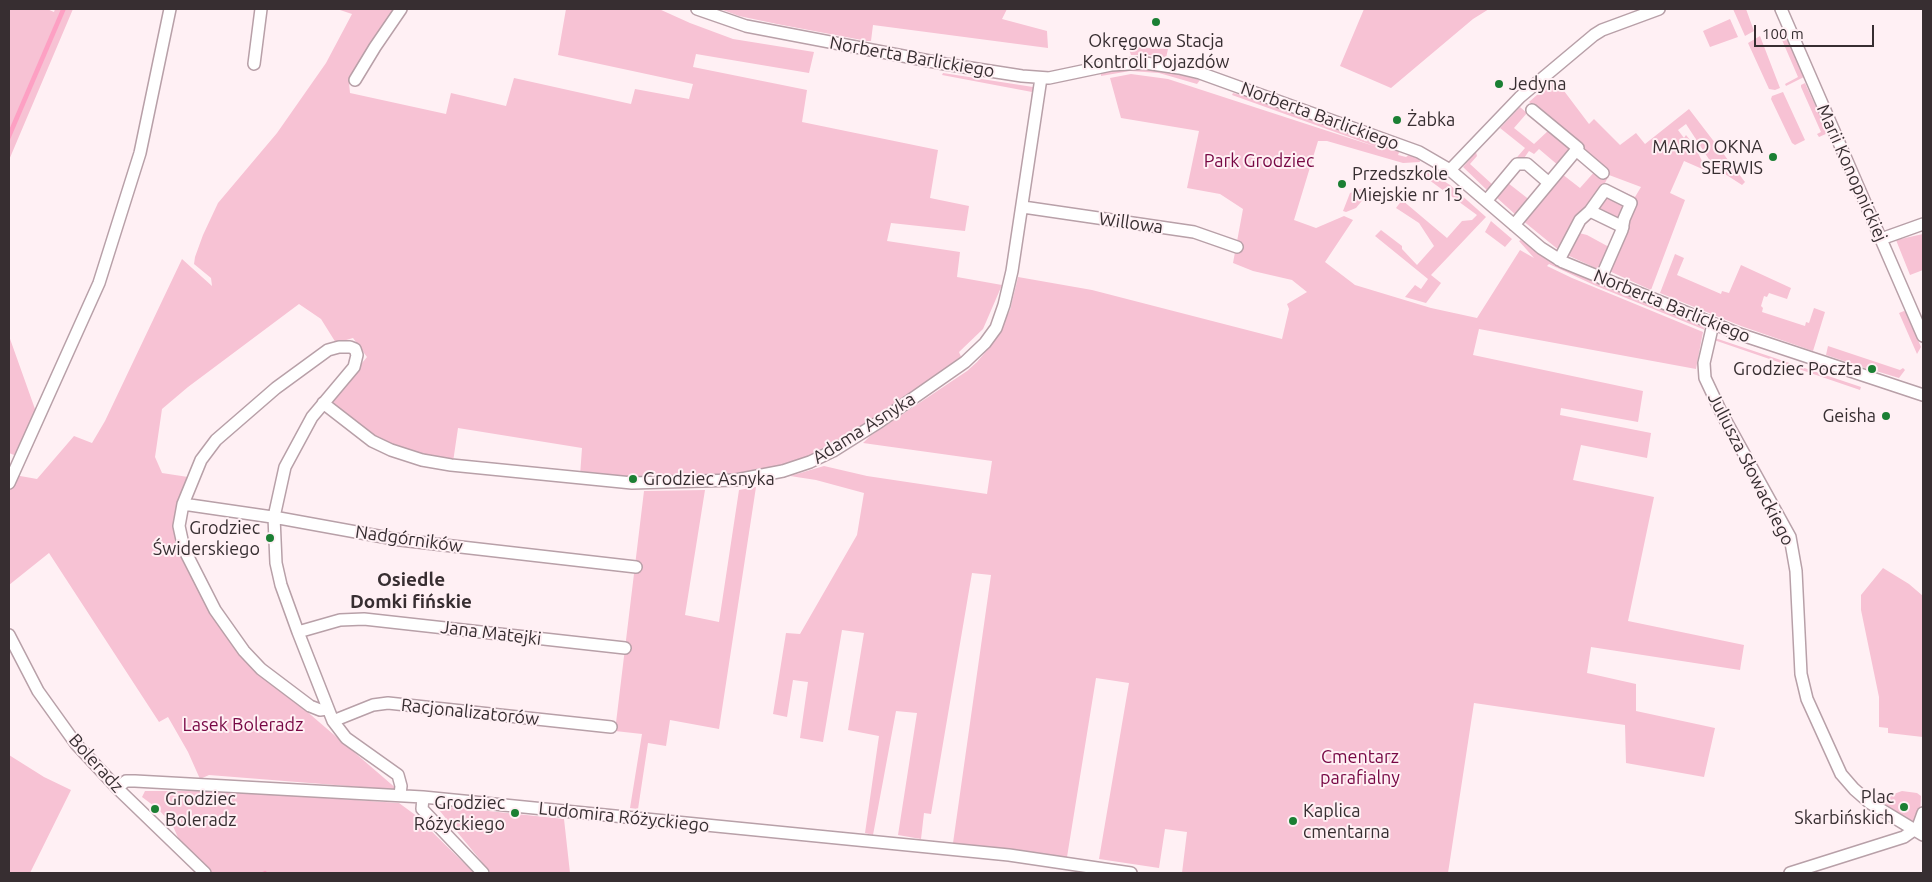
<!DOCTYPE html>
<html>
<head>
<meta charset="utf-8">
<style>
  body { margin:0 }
  #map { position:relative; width:1932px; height:882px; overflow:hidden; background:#fff0f4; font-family:Ubuntu,sans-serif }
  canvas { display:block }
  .frame { position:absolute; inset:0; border:10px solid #372e31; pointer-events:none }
  .scale { position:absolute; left:1754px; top:25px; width:120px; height:22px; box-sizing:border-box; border:2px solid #372e31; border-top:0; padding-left:6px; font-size:15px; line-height:18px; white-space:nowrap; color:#372e31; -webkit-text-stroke:4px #fff0f4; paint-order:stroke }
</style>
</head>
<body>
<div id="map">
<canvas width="1932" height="882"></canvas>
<div class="frame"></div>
<div class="scale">100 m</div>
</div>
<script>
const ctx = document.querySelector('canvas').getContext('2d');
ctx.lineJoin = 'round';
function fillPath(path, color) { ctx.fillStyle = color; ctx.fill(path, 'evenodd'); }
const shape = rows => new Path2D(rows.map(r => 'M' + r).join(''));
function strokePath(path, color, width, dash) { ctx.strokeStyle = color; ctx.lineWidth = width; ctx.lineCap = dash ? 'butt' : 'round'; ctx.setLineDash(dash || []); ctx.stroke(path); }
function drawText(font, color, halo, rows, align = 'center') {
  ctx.font = font + ' Ubuntu,sans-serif'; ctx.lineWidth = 4; ctx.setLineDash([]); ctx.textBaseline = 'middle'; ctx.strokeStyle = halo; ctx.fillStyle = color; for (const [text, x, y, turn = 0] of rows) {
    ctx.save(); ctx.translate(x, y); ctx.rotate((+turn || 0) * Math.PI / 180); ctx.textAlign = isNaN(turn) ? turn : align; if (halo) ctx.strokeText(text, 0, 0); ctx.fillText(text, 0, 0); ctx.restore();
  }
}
fillPath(shape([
  [9,9,47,9,54,12,55,9,73,9,9,160],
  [337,9,397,9,349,83,350,93,446,114,451,93,506,106,514,78,631,104,635,89,689,99,693,84,558,55,566,9,659,9,690,23,733,39,814,52,809,73,696,54,693,67,807,90,802,122,938,150,930,198,969,206,965,231,891,223,887,241,960,252,957,277,1002,285,983,329,959,352,962,359,832,447,810,458,780,468,735,476,659,479,580,476,582,448,458,428,453,462,418,456,387,445,358,427,332,405,332,399,367,357,353,338,336,343,321,319,299,304,188,387,162,409,155,457,162,473,188,477,179,549,223,631,239,653,398,790,209,775,200,779,188,752,168,717,159,722,49,553,9,585,9,474,37,479,74,436,92,443,105,421,182,259,212,286,211,278,194,264,195,257,203,235,218,203,277,133,326,63,352,14],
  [720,9,1007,9,1002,19,1047,31,1048,48,873,25,871,41,867,41,777,24,739,16],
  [1364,9,1489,9,1473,19,1391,88,1340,66],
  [1733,9,1746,9,1754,31,1745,36],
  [1730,19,1738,37,1710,47,1703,31],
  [1780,29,1783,30,1804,77,1786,86,1785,84,1798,77,1779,33,1766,38,1764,35],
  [1760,36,1780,88,1775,90,1769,89,1748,43],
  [1128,46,1146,48,1168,49,1166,58,1150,55,1131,55],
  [1136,67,1162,70,1200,80,1197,84,1159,73,1130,71,1101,76,1101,72],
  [943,73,1033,87,1035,88,1034,98,1031,98,1032,92,942,75],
  [1131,74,1168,79,1377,147,1232,95,1233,93,1249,97,1400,150,1398,155,1406,157,1410,154,1419,158,1420,162,1403,163,1327,141,1318,141,1294,220,1316,228,1344,216,1353,220,1325,262,1355,285,1431,308,1477,318,1520,250,1534,258,1519,241,1521,240,1553,263,1568,271,1703,326,1705,330,1594,285,1549,264,1547,266,1572,278,1703,332,1696,369,1479,329,1473,355,1643,391,1638,422,1561,408,1560,415,1651,433,1647,458,1581,445,1573,480,1654,497,1628,621,1744,645,1740,670,1591,647,1587,673,1636,684,1636,711,1715,728,1704,777,1626,763,1625,725,1474,703,1448,873,1182,873,1187,832,1165,829,1159,868,1099,859,1129,683,1096,678,1067,857,953,843,991,575,972,573,931,814,924,813,921,839,898,835,917,713,896,711,873,835,865,833,879,736,848,730,864,633,842,630,823,742,800,738,808,682,793,680,787,717,773,714,786,633,800,634,857,535,864,493,816,480,790,476,824,466,867,476,987,494,992,461,863,443,870,436,967,371,977,362,993,343,1010,310,1018,277,1092,290,1282,339,1289,309,1287,304,1307,292,1292,280,1253,271,1233,263,1243,209,1220,194,1187,188,1199,131,1121,118,1110,78],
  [1555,79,1589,124,1594,119,1620,145,1636,133,1645,144,1689,109,1745,182,1742,185,1714,167,1686,124,1678,130,1684,138,1686,135,1694,145,1707,171,1684,161,1670,193,1685,200,1651,290,1607,270,1634,202,1606,186,1615,188,1635,197,1641,187,1609,175,1603,187,1560,251,1522,220,1562,174,1580,188,1596,170,1592,158,1529,102],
  [1805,83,1828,133,1819,137,1817,134,1821,132,1801,87,1801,85],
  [1783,92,1805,140,1795,145,1792,143,1771,99,1772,96],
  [1520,107,1527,113,1514,128,1534,144,1549,130,1570,149,1559,166,1539,149,1534,154,1529,151,1522,161,1490,193,1463,167,1476,152,1477,156,1470,164,1493,185,1525,148,1500,128],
  [1425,169,1450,185,1486,217,1431,275,1441,283,1426,303,1405,297,1415,285,1421,289,1428,279,1375,236,1381,230,1402,246,1402,249,1417,265,1434,246,1419,223,1396,208,1402,200,1447,238,1462,221,1472,220,1477,215,1425,177,1422,178,1421,173],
  [1508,183,1531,201,1517,216,1496,197],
  [1366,187,1370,189,1370,191,1356,208,1346,212,1343,211,1350,193],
  [1605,192,1629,203,1622,223,1595,208],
  [1491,221,1512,239,1505,247,1485,232],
  [1579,233,1587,235,1609,247,1598,269,1567,255],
  [1923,234,1923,270,1910,275,1896,240],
  [1675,254,1684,258,1677,275,1721,294,1722,291,1729,293,1741,265,1791,288,1787,299,1769,293,1767,297,1764,296,1761,306,1763,308,1762,312,1805,326,1806,322,1809,323,1814,308,1825,312,1813,351,1741,326,1660,293],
  [1904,311,1906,312,1921,347,1917,354,1899,313],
  [9,336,35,409,35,417,14,455,9,453],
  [1715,338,1861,387,1860,390,1714,340],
  [1828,346,1900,370,1903,368,1905,370,1899,378,1876,371,1876,369,1869,367,1868,369,1826,355],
  [756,487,719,729,670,720,666,746,648,743,638,809,630,808,642,734,615,731,644,491,705,490,685,615,719,622,739,490],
  [1883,568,1909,584,1923,596,1923,737,1888,733,1888,728,1879,727,1879,697,1861,610,1861,595],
  [9,755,44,777,71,790,30,873,9,873],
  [145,791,224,791,399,803,414,814,474,873,212,873,180,842,172,824,158,809,142,797],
  [1902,791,1917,793,1921,796,1920,814,1914,823,1888,808,1886,804,1891,795],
  [441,806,564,819,570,873,491,873,439,810]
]), '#f7c2d4');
fillPath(shape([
  [61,9,66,9,9,142,9,130]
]), '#fda0c3');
strokePath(shape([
  [263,873,265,872,266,873]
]), '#fda0c3', 2.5);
const minor = shape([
  [697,9,746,26,945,64,1022,76,1049,78,1111,65,1145,63,1179,68,1200,73,1419,152,1450,170,1541,248,1563,262,1739,334,1923,395],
  [1781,9,1923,336],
  [254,64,261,9],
  [355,80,375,47,401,9],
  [1576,150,1603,173],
  [1450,170,1520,97,1594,35,1602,30,1659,9],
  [1487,200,1517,164,1527,164,1549,183],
  [1023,207,1194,232,1237,247],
  [1590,211,1623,227],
  [1514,225,1578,148,1532,110],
  [1881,239,1923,224],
  [1559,260,1580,220,1590,211,1605,190,1631,203,1624,219,1622,230,1601,278],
  [1713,324,1704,363,1705,378,1722,414,1790,537,1796,571,1801,674,1807,699,1841,774,1854,789,1870,803,1923,835],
  [323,403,372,441,391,450,422,460,451,465,632,483,736,480,783,471,810,462,833,451,879,422,965,362,985,343,996,328,1004,305,1012,271,1041,78],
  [9,483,99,283,140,153,170,9],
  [183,504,279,518,400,540,636,567],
  [298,632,340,620,364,619,625,648],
  [9,635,38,691,76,744,117,788,205,873],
  [327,709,320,710,310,706,261,669,244,651,215,610,184,549,179,526,183,504,201,460,216,440,276,388,328,350,339,347,350,347,355,349,357,355,354,367,312,417,285,467,274,517,276,563,281,585,298,632,333,721,346,738,398,775,401,786,400,795],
  [333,721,373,705,388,703,611,727],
  [117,788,126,781,135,781,423,797,1009,855,1131,873],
  [423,797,422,809,483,873],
  [1790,873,1904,837,1918,827,1923,813]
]);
strokePath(minor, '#b8a0a8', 14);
strokePath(minor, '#fff', 11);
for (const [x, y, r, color] of [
  [1156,22,5,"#1b7f33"],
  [1499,84,5,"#1b7f33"],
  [1397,120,5,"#1b7f33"],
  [1773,157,5,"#1b7f33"],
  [1342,184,5,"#1b7f33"],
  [1872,369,5,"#1b7f33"],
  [1886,416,5,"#1b7f33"],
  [633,479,5,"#1b7f33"],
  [270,538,5,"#1b7f33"],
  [1904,807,5,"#1b7f33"],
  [155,809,5,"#1b7f33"],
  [515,813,5,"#1b7f33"],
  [1293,821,5,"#1b7f33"]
]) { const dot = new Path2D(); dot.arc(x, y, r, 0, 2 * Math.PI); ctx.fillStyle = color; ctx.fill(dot); strokePath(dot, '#fff0f4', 2); }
drawText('18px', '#372e31', '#fff0f4', [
  ["Okręgowa Stacja",1156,41,"center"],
  ["Kontroli Pojazdów",1156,62,"center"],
  ["Jedyna",1509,84],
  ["Żabka",1407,120],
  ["MARIO OKNA",1763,147,"right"],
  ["SERWIS",1763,168,"right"],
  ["Przedszkole",1352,174],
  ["Miejskie nr 15",1352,195],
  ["Grodziec Poczta",1862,369,"right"],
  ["Geisha",1876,416,"right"],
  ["Grodziec Asnyka",643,479],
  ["Grodziec",260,528,"right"],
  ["Świderskiego",260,549,"right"],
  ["Plac",1894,797,"right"],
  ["Skarbińskich",1894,818,"right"],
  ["Grodziec",165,799],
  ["Boleradz",165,820],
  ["Grodziec",505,803,"right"],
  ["Różyckiego",505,824,"right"],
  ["Kaplica",1303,811],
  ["cmentarna",1303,832]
], 'left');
drawText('18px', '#372e31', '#fff0f4', [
  ["Norberta Barlickiego",912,57,10],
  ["Norberta Barlickiego",1320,116,20],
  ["Marii Konopnickiej",1852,173,66],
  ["Willowa",1131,223,8],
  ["Norberta Barlickiego",1672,306,22],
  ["Adama Asnyka",864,428,-32],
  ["Juliusza Słowackiego",1751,469,63],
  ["Nadgórników",409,539,8],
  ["Jana Matejki",491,633,7],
  ["Racjonalizatorów",470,712,6],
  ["Boleradz",96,763,48],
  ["Ludomira Różyckiego",624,817,6]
]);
drawText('18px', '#770744', '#fff0f4', [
  ["Park Grodziec",1259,161],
  ["Lasek Boleradz",243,725],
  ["Cmentarz",1360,757],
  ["parafialny",1360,778]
]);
drawText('bold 19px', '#372e31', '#fff0f4', [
  ["Osiedle",411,580],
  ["Domki fińskie",411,602]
]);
</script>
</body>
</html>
